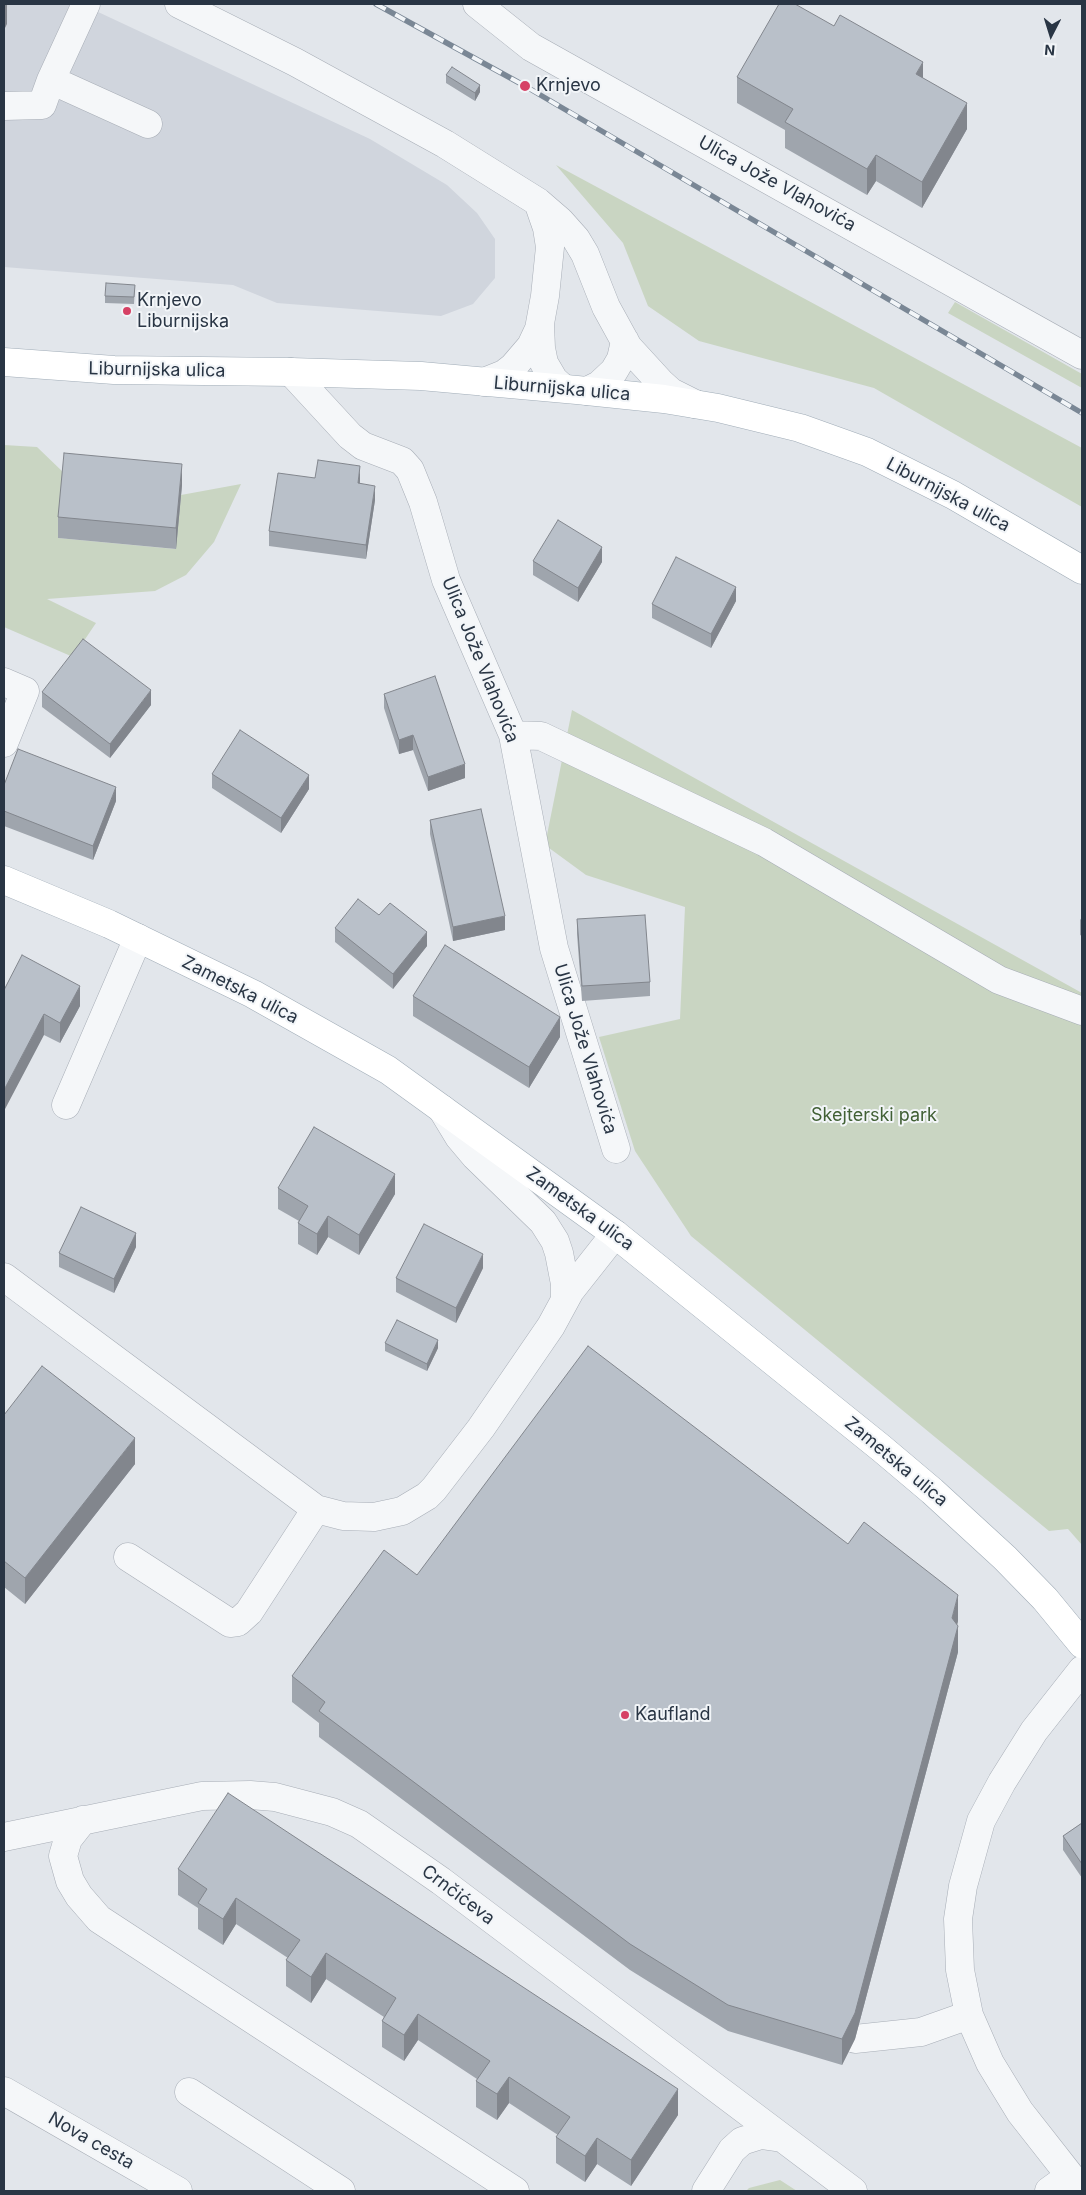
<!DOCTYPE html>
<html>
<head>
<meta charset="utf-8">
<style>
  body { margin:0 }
  #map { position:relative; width:1086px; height:2195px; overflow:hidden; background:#e2e6eb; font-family:Inter,sans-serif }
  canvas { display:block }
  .frame { position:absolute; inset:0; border:5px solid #293544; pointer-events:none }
  .north { position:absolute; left:1026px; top:10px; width:50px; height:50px; -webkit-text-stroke:4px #f2f5f8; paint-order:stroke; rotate:185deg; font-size:14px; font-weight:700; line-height:20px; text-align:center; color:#293544 }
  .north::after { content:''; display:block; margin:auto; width:18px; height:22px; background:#293544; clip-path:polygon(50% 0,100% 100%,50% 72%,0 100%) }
</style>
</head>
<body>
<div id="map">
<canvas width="1086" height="2195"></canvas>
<div class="frame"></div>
<div class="north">N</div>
</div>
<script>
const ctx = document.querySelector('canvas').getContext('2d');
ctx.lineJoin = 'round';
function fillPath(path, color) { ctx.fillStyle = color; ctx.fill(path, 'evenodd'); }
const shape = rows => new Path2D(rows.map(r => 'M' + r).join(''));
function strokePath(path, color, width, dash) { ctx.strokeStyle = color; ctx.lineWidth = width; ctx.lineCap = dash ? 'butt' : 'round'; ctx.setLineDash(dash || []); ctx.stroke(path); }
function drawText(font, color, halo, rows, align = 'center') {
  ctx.font = font + ' Inter,sans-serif'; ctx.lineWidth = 4; ctx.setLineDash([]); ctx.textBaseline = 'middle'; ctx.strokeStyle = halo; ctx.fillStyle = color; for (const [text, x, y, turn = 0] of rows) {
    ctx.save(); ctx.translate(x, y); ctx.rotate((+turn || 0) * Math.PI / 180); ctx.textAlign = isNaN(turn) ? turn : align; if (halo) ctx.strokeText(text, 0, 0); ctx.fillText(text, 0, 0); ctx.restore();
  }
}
fillPath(shape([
  [4,4,81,4,370,139,447,185,477,213,495,239,495,278,473,304,441,316,277,303,233,285,4,267]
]), '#d0d5dd');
fillPath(shape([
  [556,165,1082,448,1082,507,874,388,699,341,648,306,623,243],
  [955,302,1082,374,1082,388,948,313],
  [4,445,37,447,64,473,58,538,175,549,181,495,241,484,214,542,186,575,155,591,47,599,96,623,73,657,4,627],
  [572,710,1082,993,1082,1545,1068,1529,1049,1531,691,1236,635,1151,599,1037,680,1019,685,907,586,875,545,845],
  [780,2180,797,2191,746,2191,749,2188]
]), '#c9d5c2');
const minor = shape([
  [179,4,295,62,445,144,538,202,560,221,576,239,585,254,606,307,628,347,661,383,671,392,695,404],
  [477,4,531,47,1082,355],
  [51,80,148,124],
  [4,106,42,105,51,80,86,4],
  [540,324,541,348,544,363,554,380,563,388],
  [291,372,350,436,363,446,402,461,410,470,423,502,446,580,513,735,554,948,616,1149],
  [484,382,504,374,513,367,531,346,539,329,545,296,550,247,547,228,538,202],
  [587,391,599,385,614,371,621,359,625,341],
  [4,682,25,691,4,743],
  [513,735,541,736,764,842,999,980,1082,1011],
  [66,1105,138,938],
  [442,1109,459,1137,475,1156,543,1222,555,1241,559,1253,565,1284,565,1300],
  [4,1277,316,1509,343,1516,374,1517,402,1511,427,1496,434,1489,481,1428,551,1326,570,1291,615,1234],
  [128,1557,230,1623,238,1622,249,1612,316,1509],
  [1082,1670,1034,1731,1002,1782,981,1821,963,1886,958,1919,960,1970,969,2015,990,2063,1020,2112,1082,2191],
  [83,1820,68,1839,63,1856,70,1881,79,1896,99,1919,515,2191],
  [4,1837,202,1796,250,1795,275,1797,332,1812,359,1824,441,1881,853,2191],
  [855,2039,921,2032,969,2015],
  [4,2091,178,2191],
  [189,2092,341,2191],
  [706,2191,732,2150,742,2141,761,2135,782,2138],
  [1049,2191,1070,2176]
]);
const major = shape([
  [4,362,114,370,291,372,421,376,577,390,664,399,718,408,800,428,867,452,953,495,1082,570],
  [4,880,109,924,253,994,388,1070,615,1234,881,1448,932,1491,1005,1558,1045,1599,1082,1644]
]);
strokePath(minor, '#a7adb6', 29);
strokePath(major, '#a0acb7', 29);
strokePath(minor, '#f5f7f9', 28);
strokePath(major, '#fff', 28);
const rail = shape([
  [376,4,525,86,1082,413]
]);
strokePath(rail, '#7a8795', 5.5);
strokePath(rail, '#f2f5f8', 4, [11]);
fillPath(shape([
  [446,75,480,92,475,101,446,83],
  [737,77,923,78,967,129,922,208,876,181,867,195,785,148,785,130,737,103],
  [135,285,134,304,105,303,105,296],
  [315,478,360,480,360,483,375,500,366,559,269,546,269,531],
  [182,485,176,549,58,538,58,517],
  [533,561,602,562,578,602,533,575],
  [736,601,711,648,652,618,652,604],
  [42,692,151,705,110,758,42,707],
  [384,694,465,778,428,791,413,750,399,754,384,708],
  [212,774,309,789,281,833,212,788],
  [4,785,116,801,93,860,4,826],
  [430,820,505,930,453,941,430,834],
  [379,915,427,946,393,989,335,942,335,928],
  [1082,917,1082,936,1080,935,1080,920],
  [577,919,650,982,650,996,582,1001,577,934],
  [4,990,80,1006,60,1043,44,1035],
  [413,996,560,1037,529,1088,413,1016],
  [278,1188,395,1194,359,1255,328,1237,317,1255,298,1244,298,1223,299,1221,278,1209],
  [136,1247,114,1293,59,1267,59,1253],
  [483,1268,456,1323,396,1292,396,1278],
  [385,1343,438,1348,427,1371,385,1351],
  [4,1415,135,1464,25,1604,4,1587],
  [848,1544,958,1621,957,1625,958,1652,855,2039,842,2065,728,2031,630,1970,319,1737,319,1723,292,1702,292,1676,417,1575],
  [1082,1823,1082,1878,1063,1850,1063,1836],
  [178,1869,678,2115,631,2186,597,2164,585,2182,556,2163,556,2137,558,2135,509,2103,497,2120,476,2107,476,2081,477,2079,418,2040,404,2061,382,2047,382,2021,384,2017,326,1979,311,2003,286,1986,286,1960,288,1958,236,1924,223,1945,198,1929,198,1908,178,1895]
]), '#9fa5ad');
fillPath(shape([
  [4,4,7,4,7,24,4,30],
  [923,62,923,88,916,74],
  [480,85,480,92,475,101,475,93],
  [967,103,967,129,922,208,922,182],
  [876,155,876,181,867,195,867,169],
  [182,464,182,485,176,549,176,528],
  [360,466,360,480,358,497,358,483],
  [375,486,375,500,366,559,366,545],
  [602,547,602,562,578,602,578,588],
  [736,587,736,601,711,648,711,634],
  [151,690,151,705,110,758,110,744],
  [413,735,413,750,399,754,399,740],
  [465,764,465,778,428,791,428,777],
  [309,775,309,789,281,833,281,818],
  [116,787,116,801,93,860,93,846],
  [505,916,505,930,453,941,453,927],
  [427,932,427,946,393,989,393,974],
  [80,986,80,1006,60,1043,60,1023],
  [44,1014,44,1035,4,1111,4,1090],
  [560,1017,560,1037,529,1088,529,1067],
  [395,1174,395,1194,359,1255,359,1235],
  [328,1216,328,1237,317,1255,317,1234],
  [136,1233,136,1247,114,1293,114,1279],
  [483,1254,483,1268,456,1323,456,1308],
  [438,1340,438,1348,427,1371,427,1364],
  [135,1438,135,1464,25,1604,25,1578],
  [958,1595,958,1621,952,1644,952,1618],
  [958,1626,958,1652,855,2039,842,2065,842,2039],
  [236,1898,236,1924,223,1945,223,1919],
  [326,1953,326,1979,311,2003,311,1977],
  [418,2014,418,2040,404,2061,404,2035],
  [509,2077,509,2103,497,2120,497,2094],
  [678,2089,678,2115,631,2186,631,2160],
  [597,2138,597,2164,585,2182,585,2156]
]), '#82868d');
const building = shape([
  [779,4,795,4,834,26,840,15,923,62,916,74,967,103,922,182,876,155,867,169,785,122,793,109,737,77,779,4],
  [452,67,480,85,475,93,446,75,452,67],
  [106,283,135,285,134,297,105,296,106,283],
  [64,453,182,464,176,528,58,517,64,453],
  [318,460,360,466,358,483,375,486,366,545,269,531,278,473,315,478,318,460],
  [558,520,602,547,578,588,533,561,558,520],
  [676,557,736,587,711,634,652,604,676,557],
  [83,639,151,690,110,744,42,692,83,639],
  [435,676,465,764,428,777,413,735,399,740,384,694,435,676],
  [240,730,309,775,281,818,212,774,240,730],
  [18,749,116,787,93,846,4,811,4,785,18,749],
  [481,809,505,916,453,927,430,820,481,809],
  [358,899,379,915,390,903,427,932,393,974,335,928,358,899],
  [645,915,650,982,582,986,577,919,645,915],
  [445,945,560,1017,529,1067,413,996,445,945],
  [22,955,80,986,60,1023,44,1014,4,1090,4,990,22,955],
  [314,1127,395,1174,359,1235,328,1216,317,1234,298,1223,308,1206,278,1188,314,1127],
  [81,1207,136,1233,114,1279,59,1253,81,1207],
  [424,1224,483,1254,456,1308,396,1278,424,1224],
  [397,1320,438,1340,427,1364,385,1343,397,1320],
  [588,1346,848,1544,864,1522,958,1595,952,1618,958,1626,855,2013,842,2039,728,2005,630,1944,319,1711,325,1702,292,1676,384,1550,417,1575,588,1346],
  [42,1366,135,1438,25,1578,4,1561,4,1415,42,1366],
  [228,1793,678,2089,631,2160,597,2138,585,2156,556,2137,570,2117,509,2077,497,2094,476,2081,490,2061,418,2014,404,2035,382,2021,396,1998,326,1953,311,1977,286,1960,300,1940,236,1898,223,1919,198,1903,207,1889,178,1869,228,1793],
  [1082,1823,1082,1864,1063,1836,1082,1823]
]);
fillPath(building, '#b9c0c9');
strokePath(building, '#82868d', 1);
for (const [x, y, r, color] of [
  [525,86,6,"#d64165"],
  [127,311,5,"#d64165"],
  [625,1715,5,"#d64165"]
]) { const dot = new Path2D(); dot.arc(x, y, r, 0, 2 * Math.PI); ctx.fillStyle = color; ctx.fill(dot); strokePath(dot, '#f2f5f8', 2); }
drawText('18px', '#293544', '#f2f5f8', [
  ["Krnjevo",536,86],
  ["Krnjevo",137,301],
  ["Liburnijska",137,322],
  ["Kaufland",635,1715]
], 'left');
drawText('18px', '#293544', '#f2f5f8', [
  ["Ulica Jože Vlahovića",777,184,29],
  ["Liburnijska ulica",157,370,1],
  ["Liburnijska ulica",562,389,5],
  ["Liburnijska ulica",948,495,28],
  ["Ulica Jože Vlahovića",480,660,68],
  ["Zametska ulica",240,990,27],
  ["Ulica Jože Vlahovića",585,1049,73],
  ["Zametska ulica",580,1209,36],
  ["Zametska ulica",896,1462,40],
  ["Crnčićeva",458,1895,37],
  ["Nova cesta",91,2141,30]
]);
drawText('18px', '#416035', '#f2f5f8', [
  ["Skejterski park",874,1116]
]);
</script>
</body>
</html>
